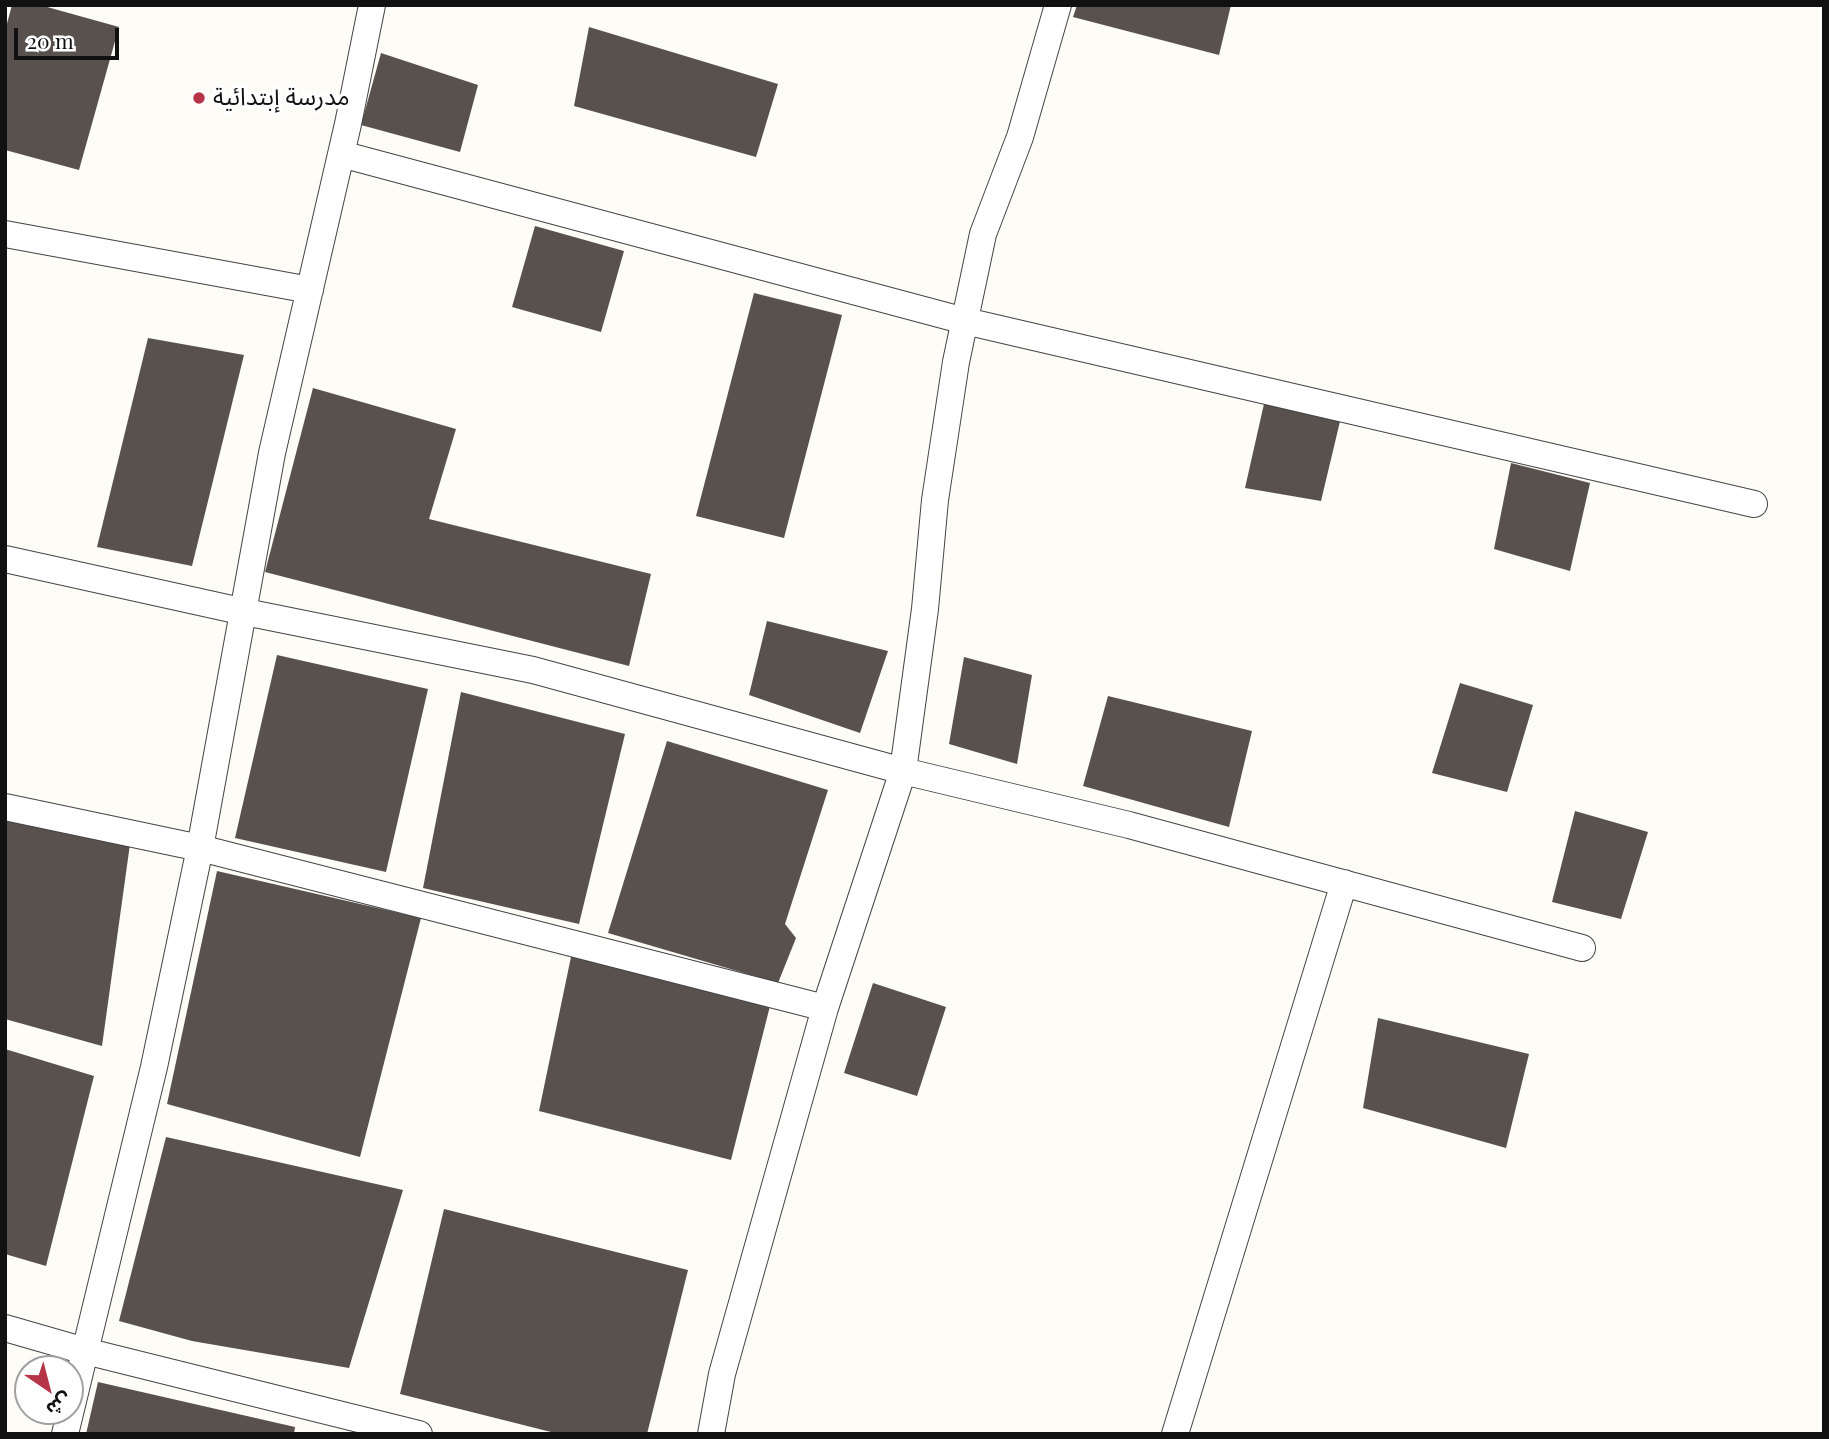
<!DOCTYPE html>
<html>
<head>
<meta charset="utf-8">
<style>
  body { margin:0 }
  #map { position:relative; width:1829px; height:1439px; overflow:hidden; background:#fefcf6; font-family:"Playfair Display","Noto Sans Arabic",serif }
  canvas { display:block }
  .frame { position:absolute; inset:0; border:7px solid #111; pointer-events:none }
  .north { position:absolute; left:14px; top:1355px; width:70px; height:70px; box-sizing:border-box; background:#fff; border:2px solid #a0a0a0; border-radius:50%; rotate:145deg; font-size:19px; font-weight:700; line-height:28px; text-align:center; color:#111 }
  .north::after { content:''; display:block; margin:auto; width:24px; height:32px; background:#b53546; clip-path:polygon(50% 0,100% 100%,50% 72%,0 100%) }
  .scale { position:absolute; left:14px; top:28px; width:105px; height:32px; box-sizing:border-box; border:4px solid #111; border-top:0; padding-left:9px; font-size:21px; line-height:24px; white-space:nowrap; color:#111; -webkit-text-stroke:5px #fff; paint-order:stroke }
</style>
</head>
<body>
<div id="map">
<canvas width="1829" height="1439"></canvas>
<div class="frame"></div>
<div class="north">ش</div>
<div class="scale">20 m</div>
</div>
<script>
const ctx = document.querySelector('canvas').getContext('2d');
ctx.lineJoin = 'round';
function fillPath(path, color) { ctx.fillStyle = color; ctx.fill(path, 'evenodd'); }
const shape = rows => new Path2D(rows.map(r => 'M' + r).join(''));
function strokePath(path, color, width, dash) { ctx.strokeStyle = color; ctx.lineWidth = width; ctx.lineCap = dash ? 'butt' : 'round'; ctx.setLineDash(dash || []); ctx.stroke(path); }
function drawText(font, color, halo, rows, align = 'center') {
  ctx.font = font + ' "Playfair Display","Noto Sans Arabic",serif'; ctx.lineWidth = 7; ctx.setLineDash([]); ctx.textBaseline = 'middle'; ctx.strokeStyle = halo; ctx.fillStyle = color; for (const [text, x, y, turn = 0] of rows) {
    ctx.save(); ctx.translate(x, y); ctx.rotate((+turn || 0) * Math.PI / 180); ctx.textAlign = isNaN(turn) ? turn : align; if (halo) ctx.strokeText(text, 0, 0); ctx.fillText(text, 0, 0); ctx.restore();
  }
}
fillPath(shape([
  [12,5,40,5,119,27,79,170,5,150,5,31],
  [1077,5,1231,5,1219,55,1073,17],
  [589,27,778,84,756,157,574,106],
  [381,53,478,85,460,152,361,125],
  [535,226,624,251,601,332,512,307],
  [754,293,842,315,784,538,696,516],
  [148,338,244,355,192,566,97,547],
  [313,388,456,429,429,519,651,574,629,666,265,572],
  [1266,395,1342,413,1321,501,1245,488],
  [1511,463,1590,483,1570,571,1494,549],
  [767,621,888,651,860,733,749,695],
  [277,655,428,689,386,872,235,838],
  [964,657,1032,675,1017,764,949,744],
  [1460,683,1533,705,1507,792,1432,773],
  [461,692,625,734,579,924,423,888],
  [1108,696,1252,731,1229,827,1083,786],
  [667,741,828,790,785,924,796,938,778,983,608,933],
  [1575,811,1648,832,1621,919,1552,902],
  [5,816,130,844,102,1046,5,1019],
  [217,871,421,918,360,1157,167,1104],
  [572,952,771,1002,731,1160,539,1111],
  [873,983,946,1007,917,1096,844,1073],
  [1378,1018,1529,1054,1506,1148,1363,1108],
  [5,1049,94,1076,46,1266,5,1254],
  [166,1137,403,1190,349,1368,192,1341,119,1321],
  [444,1209,688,1270,647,1434,559,1434,400,1394],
  [98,1382,295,1427,294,1434,86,1434]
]), '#59514e');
const street = shape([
  [341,154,965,321,1754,504],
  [5,234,310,290],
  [5,559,245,612,533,670,903,771,1129,825,1582,948],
  [5,807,200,848,825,1008],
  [5,1328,85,1351,419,1434],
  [65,1434,154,1067,200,848,272,453,348,124,372,5],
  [711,1434,722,1374,825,1008,903,771,925,609,935,500,956,362,983,234,1020,137,1058,5],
  [1175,1434,1344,883]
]);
strokePath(street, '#444', 28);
strokePath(street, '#fff', 26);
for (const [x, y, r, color] of [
  [199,98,7,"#b53546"]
]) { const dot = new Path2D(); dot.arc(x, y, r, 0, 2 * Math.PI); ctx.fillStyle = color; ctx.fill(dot); strokePath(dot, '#fff', 2.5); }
drawText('24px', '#111', '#fff', [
  ["مدرسة إبتدائية",213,98]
], 'left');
</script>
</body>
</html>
